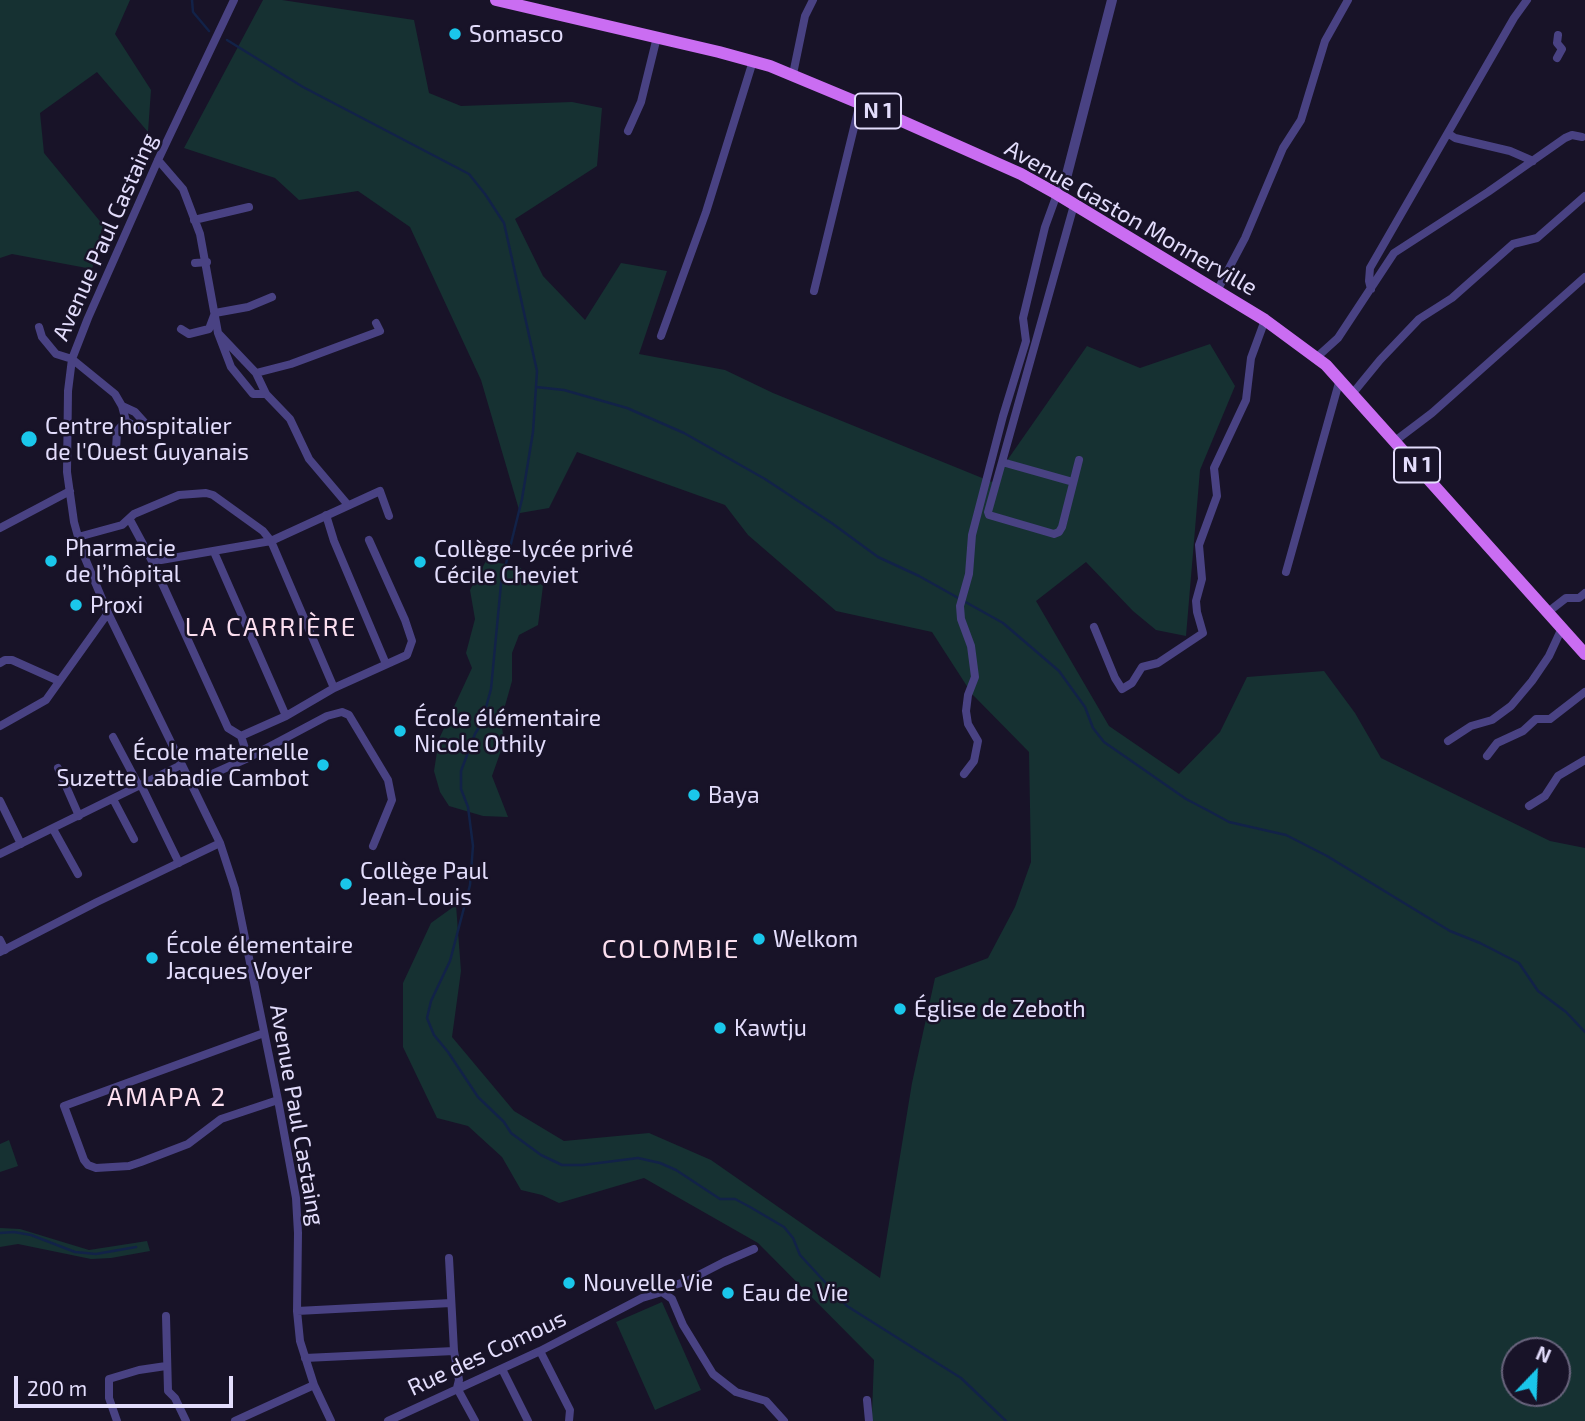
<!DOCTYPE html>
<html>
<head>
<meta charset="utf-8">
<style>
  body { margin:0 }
  #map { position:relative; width:1585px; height:1421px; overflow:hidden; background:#181328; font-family:"Exo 2",sans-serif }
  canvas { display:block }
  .north { position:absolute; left:1501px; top:1337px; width:70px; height:70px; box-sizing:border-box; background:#181328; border:2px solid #69647d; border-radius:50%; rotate:23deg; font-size:19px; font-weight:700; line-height:28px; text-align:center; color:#e3ddfc }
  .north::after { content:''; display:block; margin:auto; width:24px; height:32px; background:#1ac7eb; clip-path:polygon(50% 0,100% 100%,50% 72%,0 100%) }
  .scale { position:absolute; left:14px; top:1376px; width:219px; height:32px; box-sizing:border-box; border:4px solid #e3ddfc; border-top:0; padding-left:9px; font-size:21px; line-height:24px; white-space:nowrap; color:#e3ddfc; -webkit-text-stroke:5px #181328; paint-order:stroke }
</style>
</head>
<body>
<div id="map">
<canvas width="1585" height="1421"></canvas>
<div class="north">N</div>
<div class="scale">200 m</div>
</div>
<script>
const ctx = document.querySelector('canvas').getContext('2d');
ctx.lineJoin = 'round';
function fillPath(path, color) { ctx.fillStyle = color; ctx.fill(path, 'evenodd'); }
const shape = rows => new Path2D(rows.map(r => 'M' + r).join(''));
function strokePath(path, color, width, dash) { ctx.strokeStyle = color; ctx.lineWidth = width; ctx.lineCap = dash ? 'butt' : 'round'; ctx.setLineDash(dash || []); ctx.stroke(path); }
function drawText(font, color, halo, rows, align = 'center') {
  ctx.font = font + ' "Exo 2",sans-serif'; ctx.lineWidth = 5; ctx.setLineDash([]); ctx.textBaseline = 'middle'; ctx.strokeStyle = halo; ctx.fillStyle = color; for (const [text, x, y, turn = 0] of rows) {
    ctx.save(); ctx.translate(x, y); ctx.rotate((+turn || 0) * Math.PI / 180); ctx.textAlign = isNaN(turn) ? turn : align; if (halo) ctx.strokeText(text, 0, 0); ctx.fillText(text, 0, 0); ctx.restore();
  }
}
fillPath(shape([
  [0,0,130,0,115,34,151,90,148,132,97,72,40,113,44,153,103,225,92,269,12,254,0,258],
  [263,0,282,0,414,20,429,93,461,106,572,102,602,108,597,166,515,219,543,276,585,320,621,263,667,271,639,354,725,370,773,393,992,482,1087,346,1140,368,1210,344,1235,386,1200,470,1186,636,1156,630,1133,611,1086,562,1036,601,1109,726,1179,774,1220,732,1247,677,1324,671,1355,713,1381,758,1550,841,1585,848,1585,1421,869,1421,872,1413,874,1360,758,1243,644,1178,559,1203,542,1195,521,1190,502,1157,468,1126,437,1118,403,1047,403,983,431,923,456,905,461,971,452,1037,514,1111,564,1141,649,1133,711,1160,880,1278,912,1083,935,978,988,958,1015,907,1031,862,1029,752,972,694,932,632,836,611,748,535,725,505,577,452,549,508,520,513,481,380,410,227,358,191,299,200,275,178,184,148],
  [1515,1351,1557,1351,1557,1393,1515,1393],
  [486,561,518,566,543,586,538,625,519,635,512,653,512,681,501,720,504,742,492,776,508,817,483,816,449,806,440,792,434,771,439,739,472,668,466,653,475,619,470,590],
  [9,1140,18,1166,0,1172,0,1144],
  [0,1228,20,1229,89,1250,147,1241,150,1251,111,1258,91,1259,18,1244,0,1247],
  [662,1302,701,1390,655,1410,616,1322]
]), '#163132');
strokePath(shape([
  [192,0,193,12,209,31],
  [227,40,303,87,469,174,485,194,504,223,537,371,533,432,522,499,501,584,491,689,482,722,475,734,461,771,461,789,468,807,473,846,470,885,450,961,431,1001,427,1018,434,1035,448,1052,478,1097,504,1122,511,1133,541,1155,562,1165,583,1165,638,1158,660,1163,676,1170,720,1199,735,1199,750,1207,784,1227,793,1238,800,1255,847,1306,961,1378,1006,1421],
  [536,387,564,390,627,408,684,433,765,479,833,524,878,557,919,576,1003,623,1059,671,1085,707,1093,728,1104,742,1130,760,1186,799,1209,811,1229,822,1286,835,1327,856,1450,931,1480,943,1519,963,1538,991,1566,1012,1585,1032],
  [0,1233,14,1232,31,1235,75,1252,96,1254,136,1247]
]), '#122248', 2.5);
strokePath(shape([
  [234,0,158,160,88,318,72,359,68,391,67,472,74,522,82,551,108,613,220,843,235,889,278,1100,296,1198,298,1233,297,1311,300,1341,314,1385,331,1421],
  [1557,58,1562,49,1557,43,1558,35],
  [793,74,805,16,813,0],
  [628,131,641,102,657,37],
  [1449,134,1455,138,1510,151,1533,161],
  [158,160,183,189,200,234,218,333,256,373,266,394,290,419,309,459,348,505],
  [1074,205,988,512,989,515,1054,534,1059,532,1062,527,1079,460],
  [194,220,249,207],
  [195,263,207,262],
  [1371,289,1369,281,1370,268,1514,18,1527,0],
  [814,291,860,103],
  [1217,291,1245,238,1283,148,1301,120,1325,41,1348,0],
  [39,327,42,337,56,354,72,359,115,394,122,406,126,421],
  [181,329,189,334,209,329,215,313,248,307,272,297],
  [218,333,231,367,253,394,266,394],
  [661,336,706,212,753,61],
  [1317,357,1338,338,1394,253,1488,192,1565,138,1572,135,1582,137],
  [256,373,291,364,380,331,376,323],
  [1353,393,1380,360,1419,319,1452,298,1513,244,1537,238,1585,196],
  [122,406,135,412,144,422,138,428,126,421,117,431,116,450,122,454],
  [1395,441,1432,413,1585,277],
  [1002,462,1073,482],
  [326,515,334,541,386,664],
  [130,520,151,559,161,560,271,541,380,491,389,516],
  [0,528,70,491],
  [78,537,122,525,134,514,179,495,206,493,213,495,263,531,271,541,334,688],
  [214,552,286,716],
  [151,559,228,728,241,736,286,716,334,688,407,655,412,641,405,620,369,540],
  [1286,572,1340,379],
  [1548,612,1566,598,1579,598,1585,593],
  [1094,627,1115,678,1122,689,1132,683,1142,667,1158,663,1203,633,1197,612,1196,601,1202,579,1199,545,1217,496,1214,468,1246,400,1251,358,1265,320],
  [0,663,5,660,12,660,59,681],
  [0,726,46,700,108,613],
  [241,736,248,758],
  [113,737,139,786],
  [1448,741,1471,726,1492,720,1511,706,1532,681,1549,656,1562,628],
  [1487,756,1497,743,1523,731,1536,719,1550,719,1585,692],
  [58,768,79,816],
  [964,774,974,761,978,741,968,724,966,711,968,695,975,677,971,646,961,619,960,606,969,574,972,535,1003,416,1026,341,1023,318,1045,227,1057,194],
  [190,784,248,758,327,716,342,712,349,715,388,780,392,800,373,846],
  [141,785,179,863],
  [113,799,134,839],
  [0,801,21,844],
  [1529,806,1545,796,1558,776,1585,760],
  [53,829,78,874],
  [0,854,181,765],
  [0,940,5,950],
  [0,952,97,902,220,843],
  [264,1033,64,1106,84,1160,88,1165,96,1168,129,1166,141,1162,188,1144,221,1119,278,1100],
  [449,1258,454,1351,459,1380,457,1388,475,1421],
  [665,1293,666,1288,687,1281,724,1262,754,1249],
  [297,1311,451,1303],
  [166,1316,168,1391,175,1398,186,1421],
  [540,1351,570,1410,569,1421],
  [305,1358,454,1351],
  [502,1369,528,1421],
  [867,1400,869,1421],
  [117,1421,109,1398,109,1379,139,1370,166,1366],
  [235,1421,314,1385],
  [388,1421,540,1351,642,1298,662,1292,672,1299,683,1325,713,1374,736,1392,766,1401,784,1421]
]), '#494283', 8);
strokePath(shape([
  [1057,194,1064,186,1112,0]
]), '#494283', 10);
strokePath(shape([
  [496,0,719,52,770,66,895,118,1021,174,1057,194,1265,320,1326,365,1585,654]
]), '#ca6df2', 12);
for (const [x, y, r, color] of [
  [455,34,7,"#1ac7eb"],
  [29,439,9,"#1ac7eb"],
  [51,561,7,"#1ac7eb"],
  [420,562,7,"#1ac7eb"],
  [76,605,7,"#1ac7eb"],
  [400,731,7,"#1ac7eb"],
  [323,765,7,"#1ac7eb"],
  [694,795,7,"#1ac7eb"],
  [346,884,7,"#1ac7eb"],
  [759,939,7,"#1ac7eb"],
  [152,958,7,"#1ac7eb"],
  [900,1009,7,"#1ac7eb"],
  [720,1028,7,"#1ac7eb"],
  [569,1283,7,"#1ac7eb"],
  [728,1293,7,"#1ac7eb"]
]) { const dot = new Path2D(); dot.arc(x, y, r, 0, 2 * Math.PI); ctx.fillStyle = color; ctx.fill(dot); strokePath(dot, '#181328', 2.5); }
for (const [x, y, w] of [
  [878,111,46],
  [1417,465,46]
]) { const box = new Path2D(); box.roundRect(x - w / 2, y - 17.5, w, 35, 5); ctx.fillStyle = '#181328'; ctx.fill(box); strokePath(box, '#e3ddfc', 2); }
drawText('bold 21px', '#e3ddfc', null, [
  ["N 1",878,111],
  ["N 1",1417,465]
]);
drawText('23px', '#e3ddfc', '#181328', [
  ["Somasco",469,34],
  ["Centre hospitalier",45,426],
  ["de l'Ouest Guyanais",45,452],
  ["Pharmacie",65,548],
  ["de l’hôpital",65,574],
  ["Collège-lycée privé",434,549],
  ["Cécile Cheviet",434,575],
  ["Proxi",90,605],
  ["École élémentaire",414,718],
  ["Nicole Othily",414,744],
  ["École maternelle",309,752,"right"],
  ["Suzette Labadie Cambot",309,778,"right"],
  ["Baya",708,795],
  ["Collège Paul",360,871],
  ["Jean-Louis",360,897],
  ["Welkom",773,939],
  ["École élementaire",166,945],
  ["Jacques Voyer",166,971],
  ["Église de Zeboth",914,1009],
  ["Kawtju",734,1028],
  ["Nouvelle Vie",583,1283],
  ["Eau de Vie",742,1293]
], 'left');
drawText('23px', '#e3ddfc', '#181328', [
  ["Avenue Gaston Monnerville",1131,218,30],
  ["Avenue Paul Castaing",105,237,-66],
  ["Avenue Paul Castaing",297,1115,80],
  ["Rue des Comous",487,1353,-25]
]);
ctx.letterSpacing = '2px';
drawText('26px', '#fcdfef', '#181328', [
  ["LA CARRIÈRE",271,627],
  ["COLOMBIE",671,949],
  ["AMAPA 2",167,1097]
]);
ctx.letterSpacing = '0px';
</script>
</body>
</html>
